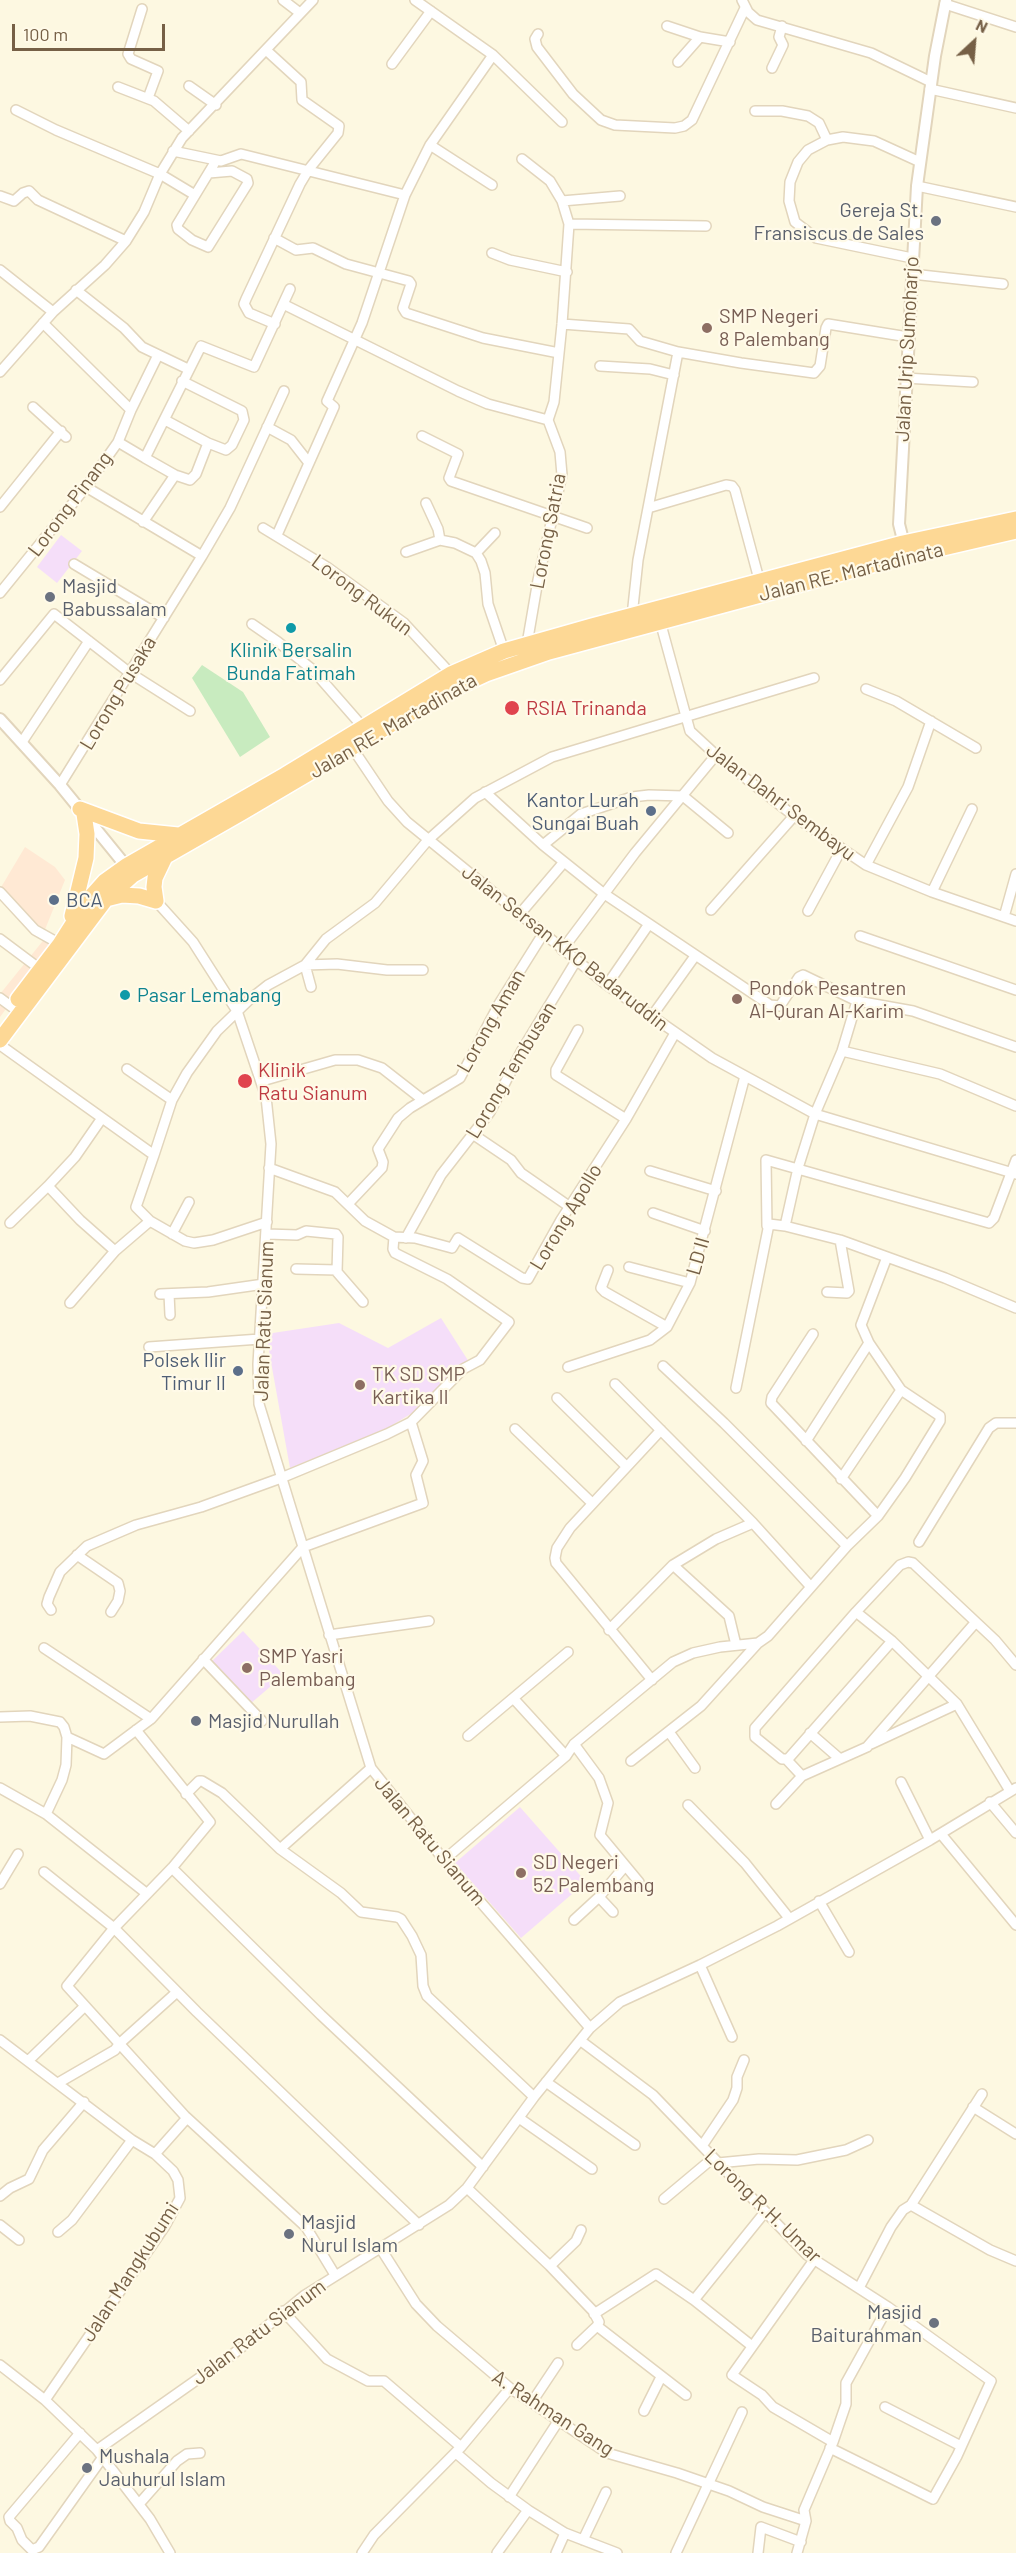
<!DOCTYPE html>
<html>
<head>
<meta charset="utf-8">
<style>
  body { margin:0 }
  #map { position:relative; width:1016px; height:2553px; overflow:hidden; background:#fdf8e1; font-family:Barlow,sans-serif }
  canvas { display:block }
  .north { position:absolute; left:944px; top:12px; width:60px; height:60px; -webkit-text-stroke:4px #fffae8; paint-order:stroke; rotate:26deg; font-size:16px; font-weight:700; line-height:24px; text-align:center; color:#766046 }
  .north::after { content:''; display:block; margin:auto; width:21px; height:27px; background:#766046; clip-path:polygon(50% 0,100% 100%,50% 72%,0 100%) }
  .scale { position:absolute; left:12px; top:24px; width:153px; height:27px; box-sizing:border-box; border:3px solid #766046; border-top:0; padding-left:8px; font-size:18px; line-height:21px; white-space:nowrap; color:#766046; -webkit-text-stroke:4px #fffae8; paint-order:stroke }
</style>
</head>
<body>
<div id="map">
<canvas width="1016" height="2553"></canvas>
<div class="north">N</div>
<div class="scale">100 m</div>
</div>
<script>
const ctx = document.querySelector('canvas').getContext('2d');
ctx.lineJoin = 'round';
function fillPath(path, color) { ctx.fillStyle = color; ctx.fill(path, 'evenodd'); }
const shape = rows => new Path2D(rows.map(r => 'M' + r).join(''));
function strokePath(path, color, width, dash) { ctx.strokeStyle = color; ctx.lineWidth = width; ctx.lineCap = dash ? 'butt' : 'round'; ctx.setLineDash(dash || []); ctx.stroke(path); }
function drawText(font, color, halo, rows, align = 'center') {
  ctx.font = font + ' Barlow,sans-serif'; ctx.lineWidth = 4.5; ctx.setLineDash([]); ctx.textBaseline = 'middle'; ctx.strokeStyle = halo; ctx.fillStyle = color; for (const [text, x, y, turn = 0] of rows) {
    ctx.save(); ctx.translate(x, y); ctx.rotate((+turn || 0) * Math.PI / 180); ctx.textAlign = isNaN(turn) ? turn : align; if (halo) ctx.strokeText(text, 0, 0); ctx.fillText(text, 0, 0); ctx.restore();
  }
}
fillPath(shape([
  [25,847,55,867,65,880,44,932,33,927,0,889],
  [46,937,53,945,0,1017,0,994]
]), '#ffe9d4');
fillPath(shape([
  [61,535,82,551,57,583,37,567],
  [441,1318,469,1362,422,1407,381,1432,290,1468,266,1334,339,1323,388,1348],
  [243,1631,284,1675,250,1704,211,1662],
  [520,1807,586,1882,521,1938,455,1863]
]), '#f5def9');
fillPath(shape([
  [202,665,243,692,270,737,240,757,192,678]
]), '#c8ebbf');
const minor = shape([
  [283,0,300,13],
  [415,0,493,55,562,122],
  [742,0,748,12,757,20,871,53,931,82],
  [945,4,1016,27],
  [142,9,128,54,131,59,158,71,148,98],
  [667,26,700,37,730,42],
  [538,34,535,39,537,47,573,94,601,120,615,125,675,128,684,126,692,120,745,8],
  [266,50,301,82,302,100,339,126,338,133,309,169,300,184,246,299,244,304,249,313,275,324],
  [678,62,700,37],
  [392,64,431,11],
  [772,68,783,45,779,37,782,26],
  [189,86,216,105],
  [118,87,154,101,189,131],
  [930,89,1016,108],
  [16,110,56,130,160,174,195,195],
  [755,111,782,111,808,116,819,123,827,140],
  [430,145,492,185],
  [173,151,221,161,241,154,405,195],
  [522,159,550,181,562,201,569,224,562,324,554,402,548,420],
  [209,173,232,171,247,179,248,183,208,247,192,240,178,229,177,225,214,164],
  [917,186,1016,207],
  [0,196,14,201,23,193,29,191,38,200,126,241],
  [562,201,620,196],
  [569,224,706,226],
  [274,238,296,250,313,248,346,264,409,281,411,284,403,308,406,313,483,338,559,353],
  [492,253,510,260,567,272],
  [912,258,816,238,795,222,789,201,790,182,798,162,808,150,827,140,843,137,874,141,920,162],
  [0,270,53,312],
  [912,274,1003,284],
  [76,290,124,328,142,347,188,369],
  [283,304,458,391,488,404,548,420],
  [562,324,629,329,640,341,678,352],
  [600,366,650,369,674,375],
  [0,372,53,312,105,265,126,241,144,212,160,174,182,138,313,0],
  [905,378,973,382],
  [33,407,66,437],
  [131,410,158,355],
  [165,420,208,443,226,450,232,445,244,420,242,411,182,381],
  [267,427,291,440,309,463],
  [422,436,458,454,449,478,451,481,587,528],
  [118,442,145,458,201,346,254,367,290,289],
  [145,458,175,475,190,480,196,474,208,443],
  [86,487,202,556],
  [426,503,438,529,440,540],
  [0,507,61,431],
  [648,508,726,485,732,486,735,490,760,583],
  [143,522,175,475],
  [263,528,327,567,404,623,451,674],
  [277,535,334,407,327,401,362,323,405,195,430,145,493,55],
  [406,552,440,540,455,543,476,553,481,561,485,573,488,604,504,651],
  [476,553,495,533],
  [74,564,164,618],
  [0,593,86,487,118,442,131,410,43,323],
  [632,616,638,560,678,352,741,363,814,373,820,366,826,328,828,324,908,337],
  [660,621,690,731,716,755,794,816,866,865,932,892,1016,921],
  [252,624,278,642,313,670,362,726],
  [527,644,538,580,562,475,560,452,548,420],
  [0,680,54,614,130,673,190,711],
  [866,689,896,701,976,748],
  [22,742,89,641],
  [349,743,388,801,407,822,607,985,712,1058,815,1114,1016,1174],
  [60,785,202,556,230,508,284,391],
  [485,792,543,845,603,893,770,1005,780,1006,799,977,803,975,857,1001],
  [543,845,581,814,632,797,649,795,683,796,728,833],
  [866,865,908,787,931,721],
  [0,892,35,930,60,944],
  [932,892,972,809],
  [711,910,794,816],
  [808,911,841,850],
  [519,915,564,862],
  [1004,917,1016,874],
  [860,936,1016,990],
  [0,939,40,969],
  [562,950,635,853,716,755],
  [607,985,649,924],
  [311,987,305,965,337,964,387,970,423,970],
  [0,998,12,1007],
  [652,1016,695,956],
  [578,1030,556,1070,556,1075,626,1119],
  [0,1045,154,1155,136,1207,150,1221,185,1241,194,1243,213,1240,267,1222],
  [842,1051,940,1074,1016,1106],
  [127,1069,172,1100],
  [262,1081,335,1060,358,1060,382,1068,423,1100],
  [102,1118,75,1157,48,1186,80,1220,115,1251,150,1221],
  [474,1135,511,1160,521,1173,570,1207],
  [154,1155,172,1100,187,1073,217,1031,249,1000,268,985,305,965,326,939,375,903,428,840,475,798,552,757,814,678],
  [269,1168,335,1192,365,1221,394,1237,415,1238,452,1248,458,1238,522,1278,528,1279,561,1220,626,1119,675,1033],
  [650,1171,716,1191],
  [348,1204,382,1168,383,1162,378,1149,398,1118,410,1108,460,1078,499,1004,543,934],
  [653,1213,705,1231],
  [10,1223,48,1186],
  [767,1226,766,1160,989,1223,994,1218,1016,1160],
  [785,1226,798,1168,815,1114,842,1051,857,1001,913,1011,1016,1047],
  [172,1234,189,1202],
  [267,1234,297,1235,306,1231,336,1234,338,1237,337,1272,363,1302],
  [406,1238,441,1175,490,1112,522,1050,576,961],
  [629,1267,690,1283],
  [296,1269,337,1270],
  [608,1270,601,1288,605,1292,667,1327],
  [827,1292,847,1293,849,1291,840,1240],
  [160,1294,208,1292,264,1284],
  [169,1294,170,1315],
  [70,1303,115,1251],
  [813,1334,772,1397,771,1403,878,1516],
  [149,1347,260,1339],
  [663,1366,724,1423,847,1546],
  [568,1367,650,1340,667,1327,690,1283,745,1076],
  [615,1384,753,1523,811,1587],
  [736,1388,769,1224,785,1226,840,1240,945,1278,1016,1308],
  [557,1398,626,1466],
  [515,1429,592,1503],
  [806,1441,869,1343],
  [841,1479,901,1390],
  [919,1542,989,1428,996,1423,1016,1423],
  [77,1555,118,1583,120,1591,118,1601,111,1612],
  [673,1565,716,1539,753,1523],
  [51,1610,47,1604,49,1597,60,1572,87,1546,136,1525,201,1507,281,1478,387,1434,411,1422,463,1369,480,1360,509,1322,447,1279,395,1253,393,1249,394,1237],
  [856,1612,892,1641,957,1704,1010,1791],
  [609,1630,673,1565,729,1616,736,1645],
  [329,1635,429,1621],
  [892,1641,788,1759,782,1759,755,1737,755,1728,856,1612,900,1565,908,1562,913,1563,995,1640,1016,1665],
  [44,1648,151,1719,303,1547,423,1503,416,1475,423,1461,411,1422],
  [203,1659,262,1721],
  [652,1680,556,1563,555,1558,557,1548,570,1528,661,1430],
  [514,1699,566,1756],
  [0,1717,30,1716,60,1722,64,1727,67,1737,66,1765,62,1780,46,1814,146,1893],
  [136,1730,210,1822,172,1868,114,1928,67,1986,185,2116,306,2227,335,2275],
  [669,1732,695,1768],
  [810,1733,840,1759],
  [468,1736,568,1652],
  [67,1737,104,1754,151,1719],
  [574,1744,599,1778,608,1803,600,1835,639,1882],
  [871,1744,957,1704],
  [787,1760,802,1776],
  [631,1761,701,1706,758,1643],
  [901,1782,930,1840],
  [0,1788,46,1814],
  [186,1794,199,1781,202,1781,222,1793,280,1849,341,1893,361,1912,397,1917,401,1919,412,1936,421,1955,423,1986,427,1996,534,2097],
  [990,1802,1016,1833],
  [776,1804,802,1776,867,1747,975,1623],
  [688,1805,745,1863,789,1918],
  [941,1834,1016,1925],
  [280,1849,371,1768],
  [444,1860,566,1756,574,1744,673,1662,693,1653,720,1647,758,1643,768,1636,847,1546,878,1516,905,1478,940,1421,940,1416,901,1390,869,1343,861,1325,887,1257],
  [172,1868,321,2015,483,2167],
  [44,1872,114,1928,197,2012,419,2225],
  [0,1884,18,1854],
  [599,1897,613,1912],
  [819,1901,849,1952],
  [574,1920,599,1897,625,1866],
  [700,1965,732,2037],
  [590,2028,620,2002,700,1965,777,1926,930,1840,1016,1788],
  [0,2040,132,2140,155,2154,173,2171,178,2180,180,2198,165,2226,45,2400],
  [581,2041,653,2095,807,2255,888,2307,991,2381,957,2456,933,2499,830,2448],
  [28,2061,85,2006],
  [546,2082,635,2145],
  [58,2083,115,2050,119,2044,177,1992],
  [973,2107,1016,2134],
  [519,2118,592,2169],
  [702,2146,733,2100,737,2088,737,2077,744,2060],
  [155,2154,187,2118],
  [718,2163,759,2159,797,2160,846,2150,868,2140],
  [467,2188,550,2266,593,2311,599,2322,597,2326,686,2395],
  [0,2196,10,2188,29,2179,43,2150,84,2102],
  [664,2199,713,2158],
  [911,2205,982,2094],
  [0,2225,19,2240],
  [58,2232,72,2220,132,2140],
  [381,2249,416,2304,437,2326,510,2388,607,2453,677,2473,729,2491,763,2507,806,2521],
  [550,2266,576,2241,581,2230],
  [859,2288,891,2227,903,2210,911,2205,990,2250,1016,2261],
  [694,2300,765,2212],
  [283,2311,327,2359,368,2381,384,2381,461,2447],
  [594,2314,656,2274,694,2300,752,2346],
  [577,2345,597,2326],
  [0,2365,45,2400,97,2450,150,2519,170,2553],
  [532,2402,558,2363],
  [885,2407,961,2446],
  [644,2411,661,2377],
  [80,2433,9,2517,10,2521,17,2528,22,2540,32,2550,39,2547,103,2457],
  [833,2442,846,2404,846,2383,888,2307],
  [97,2450,232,2355,305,2295,449,2205,467,2188,534,2097,590,2028,444,1860,371,1768,259,1404,258,1364,271,1144,266,1097,237,1011,193,942,156,901],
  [456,2453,491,2483,528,2510,497,2553],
  [509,2497,559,2420],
  [139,2504,177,2461,187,2454,200,2453],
  [528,2510,565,2533,556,2553],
  [565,2533,617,2553],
  [583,2540,606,2492],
  [362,2553,374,2535,461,2447,510,2388],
  [676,2553,742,2412],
  [758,2553,761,2527,801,2542],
  [797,2553,806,2521,804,2510,833,2442,773,2407,762,2395,732,2375,814,2260]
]);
const tertiary = shape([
  [905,548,899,524,900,505,917,186,935,56,946,0],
  [0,719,60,785,130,871]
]);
const trunk = shape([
  [80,809,139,831,178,835],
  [106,899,122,895,139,896,156,901,154,887,155,878,165,857],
  [72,916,86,858,87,834,84,814],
  [18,999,60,944,88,900,105,881,126,866,285,775,451,674,504,651,592,626,903,543,1016,519],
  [0,1040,106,899,133,875,243,812,441,695,486,674,549,652,883,562,1016,531]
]);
strokePath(minor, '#e2d5bc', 12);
strokePath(tertiary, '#e2d5bc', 14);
strokePath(trunk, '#fff', 18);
strokePath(minor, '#fff', 9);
strokePath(tertiary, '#fff', 10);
strokePath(trunk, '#fdd895', 15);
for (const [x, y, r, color] of [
  [936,221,6,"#6b7280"],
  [707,328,6,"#8d6e63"],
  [50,597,6,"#6b7280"],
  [291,628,6,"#0f9aa8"],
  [512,708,8,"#e0444e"],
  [651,811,6,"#5c6f8a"],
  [54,900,6,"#5c6f8a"],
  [125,995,6,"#0f9aa8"],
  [737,999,6,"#8d6e63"],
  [245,1081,8,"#e0444e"],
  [238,1371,6,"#5c6f8a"],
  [360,1385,6,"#8d6e63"],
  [247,1668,6,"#8d6e63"],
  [196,1721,6,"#6b7280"],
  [521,1873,6,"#8d6e63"],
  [289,2234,6,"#6b7280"],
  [934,2323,6,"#6b7280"],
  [87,2468,6,"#6b7280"]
]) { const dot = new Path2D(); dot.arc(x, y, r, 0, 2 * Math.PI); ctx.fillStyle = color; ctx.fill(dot); strokePath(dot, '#fffae8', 2); }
drawText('20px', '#5b616d', '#fffae8', [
  ["Gereja St.",924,210,"right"],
  ["Fransiscus de Sales",924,233,"right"],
  ["Masjid",62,586],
  ["Babussalam",62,609],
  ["Masjid Nurullah",208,1721],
  ["Masjid",301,2222],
  ["Nurul Islam",301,2245],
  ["Masjid",922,2312,"right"],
  ["Baiturahman",922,2335,"right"],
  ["Mushala",99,2456],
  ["Jauhurul Islam",99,2479]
], 'left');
drawText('20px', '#785e54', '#fffae8', [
  ["SMP Negeri",719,316],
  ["8 Palembang",719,339],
  ["Pondok Pesantren",749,988],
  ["Al-Quran Al-Karim",749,1011],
  ["TK SD SMP",372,1374],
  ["Kartika II",372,1397],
  ["SMP Yasri",259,1656],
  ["Palembang",259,1679],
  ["SD Negeri",533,1862],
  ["52 Palembang",533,1885]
], 'left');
drawText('20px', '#766046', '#fffae8', [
  ["Jalan Urip Sumoharjo",907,349,-87],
  ["Lorong Pinang",70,504,-53],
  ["Lorong Satria",548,531,-79],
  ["Jalan RE. Martadinata",851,572,-14],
  ["Lorong Rukun",362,595,37],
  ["Lorong Pusaka",118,693,-59],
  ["Jalan RE. Martadinata",393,726,-30],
  ["Jalan Dahri Sembayu",781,802,37],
  ["Jalan Sersan KKO Badaruddin",565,948,38],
  ["Lorong Aman",491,1021,-60],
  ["Lorong Tembusan",511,1070,-59],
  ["Lorong Apollo",566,1217,-59],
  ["LD II",698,1256,-74],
  ["Jalan Ratu Sianum",264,1321,-88],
  ["Jalan Ratu Sianum",430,1841,50],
  ["Lorong R.H. Umar",763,2206,44],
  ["Jalan Mangkubumi",130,2272,-57],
  ["Jalan Ratu Sianum",259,2332,-37],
  ["A. Rahman Gang",553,2413,33]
]);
drawText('20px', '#0d838f', '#fffae8', [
  ["Klinik Bersalin",291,650],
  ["Bunda Fatimah",291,673],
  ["Pasar Lemabang",137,995,"left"]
]);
drawText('20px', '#be3a42', '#fffae8', [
  ["RSIA Trinanda",526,708],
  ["Klinik",258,1070],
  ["Ratu Sianum",258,1093]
], 'left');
drawText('20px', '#4e5e75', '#fffae8', [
  ["Kantor Lurah",639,800],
  ["Sungai Buah",639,823],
  ["BCA",66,900,"left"],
  ["Polsek Ilir",226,1360],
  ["Timur II",226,1383]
], 'right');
</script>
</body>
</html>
